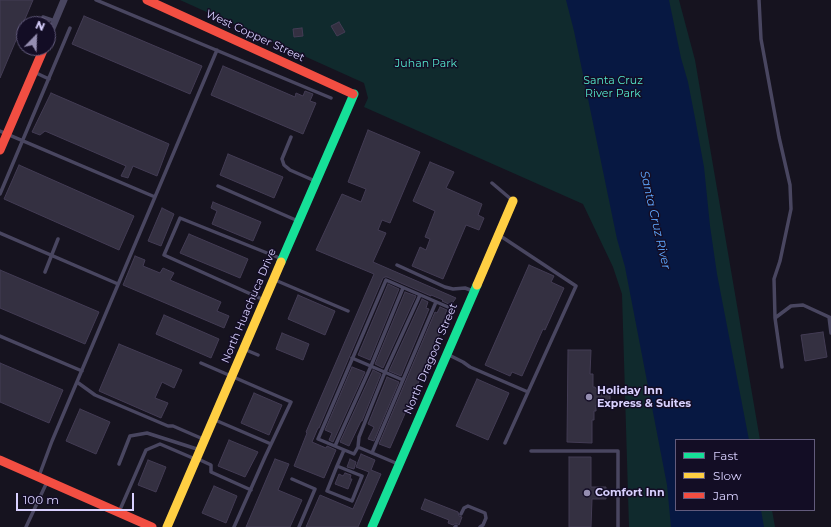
<!DOCTYPE html>
<html>
<head>
<meta charset="utf-8">
<style>
  body { margin:0 }
  #map { position:relative; width:831px; height:527px; overflow:hidden; background:#16131f; font-family:Montserrat,sans-serif }
  canvas { display:block }
  .legend { position:absolute; left:675px; top:439px; width:140px; height:72px; box-sizing:border-box; background:#130d25; border:1px solid #625b7c; margin:0; padding:5px 7px; list-style:none; font-size:12px; color:#d9d1ff }
  .legend li { display:flex; align-items:center; gap:8px; height:20px }
  .legend b { width:20px; border:1px solid #625b7c }
  .north { position:absolute; left:16px; top:16px; width:40px; height:40px; box-sizing:border-box; background:#130d25; border:1px solid #625b7c; border-radius:50%; rotate:23deg; font-size:11px; font-weight:700; line-height:16px; text-align:center; color:#d9d1ff }
  .north::after { content:''; display:block; margin:auto; width:14px; height:18px; background:#958eb1; clip-path:polygon(50% 0,100% 100%,50% 72%,0 100%) }
  .scale { position:absolute; left:16px; top:493px; width:118px; height:18px; box-sizing:border-box; border:2px solid #d9d1ff; border-top:0; padding-left:5px; font-size:12px; line-height:14px; white-space:nowrap; color:#d9d1ff; -webkit-text-stroke:3px #130d25; paint-order:stroke }
</style>
</head>
<body>
<div id="map">
<canvas width="831" height="527"></canvas>
<ul class="legend">
<li><b style="height:5px;background:#16e098"></b>Fast</li>
<li><b style="height:5px;background:#ffcf43"></b>Slow</li>
<li><b style="height:5px;background:#f24e42"></b>Jam</li>
</ul>
<div class="north">N</div>
<div class="scale">100 m</div>
</div>
<script>
const ctx = document.querySelector('canvas').getContext('2d');
ctx.lineJoin = 'round';
function fillPath(path, color) { ctx.fillStyle = color; ctx.fill(path, 'evenodd'); }
const shape = rows => new Path2D(rows.map(r => 'M' + r).join(''));
function strokePath(path, color, width, dash) { ctx.strokeStyle = color; ctx.lineWidth = width; ctx.lineCap = dash ? 'butt' : 'round'; ctx.setLineDash(dash || []); ctx.stroke(path); }
function drawText(font, color, halo, rows, align = 'center') {
  ctx.font = font + ' Montserrat,sans-serif'; ctx.lineWidth = 3; ctx.setLineDash([]); ctx.textBaseline = 'middle'; ctx.strokeStyle = halo; ctx.fillStyle = color; for (const [text, x, y, turn = 0] of rows) {
    ctx.save(); ctx.translate(x, y); ctx.rotate((+turn || 0) * Math.PI / 180); ctx.textAlign = isNaN(turn) ? turn : align; if (halo) ctx.strokeText(text, 0, 0); ctx.fillText(text, 0, 0); ctx.restore();
  }
}
fillPath(shape([
  [180,0,679,0,695,60,760,440,676,440,676,510,772,510,775,527,629,527,622,294,613,267,583,204,364,107,368,98,364,83]
]), '#102a2d');
fillPath(shape([
  [566,0,669,0,681,58,688,82,695,118,704,167,710,226,717,274,749,440,676,440,676,510,761,510,764,527,671,527,667,485,625,267,617,239,574,31]
]), '#071842');
const building = shape([
  [0,0,33,0,0,78,0,0],
  [84,16,202,66,190,94,72,44,84,16],
  [339,22,345,32,337,36,331,26,339,22],
  [302,28,303,36,294,37,293,29,302,28],
  [223,66,295,97,296,93,303,96,305,91,313,94,310,101,316,103,303,134,211,95,223,66],
  [51,93,169,144,157,176,133,166,128,178,121,176,126,166,45,131,40,135,32,132,51,93],
  [368,130,420,152,390,223,382,220,378,230,386,233,373,262,456,298,451,305,442,301,443,300,431,295,431,296,387,277,385,277,383,278,319,428,318,428,312,442,326,448,327,446,336,450,324,478,294,466,307,433,306,432,374,274,316,250,342,194,361,202,366,189,348,182,368,130],
  [228,154,283,177,274,198,220,175,228,154],
  [430,162,454,172,446,188,482,204,478,215,484,218,479,230,466,225,443,279,412,266,420,247,426,250,430,239,425,237,435,211,413,201,430,162],
  [19,165,134,216,119,250,4,199,19,165],
  [213,202,261,222,253,241,212,224,217,211,211,208,213,202],
  [162,208,174,214,161,246,148,241,162,208],
  [189,234,248,259,240,278,180,253,189,234],
  [135,256,145,260,143,266,160,273,163,268,174,273,170,280,221,302,217,311,229,316,224,328,123,285,135,256],
  [529,265,554,276,551,282,564,288,545,330,543,329,522,376,512,372,510,376,485,365,529,265],
  [0,270,99,312,85,344,0,308,0,270],
  [388,284,399,289,370,360,358,355,388,284],
  [405,292,416,296,383,368,375,364,405,292],
  [298,295,335,311,325,335,288,319,298,295],
  [422,299,428,302,426,308,429,309,401,376,389,371,422,299],
  [440,307,447,310,445,314,448,315,390,448,379,444,435,312,437,313,440,307],
  [164,315,219,339,211,358,156,334,164,315],
  [823,332,827,357,805,361,801,335,823,332],
  [282,333,309,344,303,360,276,349,282,333],
  [119,344,182,370,174,388,162,382,155,398,168,403,161,418,99,391,119,344],
  [568,350,591,350,590,374,593,374,593,387,595,387,596,389,610,389,610,405,596,405,596,411,594,411,594,420,592,420,592,443,567,442,568,350],
  [0,363,63,390,49,423,0,402,0,363],
  [352,367,365,372,333,442,329,440,332,433,325,430,352,367],
  [373,370,381,374,362,421,361,421,349,446,340,442,373,370],
  [387,377,399,382,374,441,368,439,374,427,368,424,387,377],
  [477,379,509,393,488,440,456,426,477,379],
  [254,393,282,405,269,435,241,423,254,393],
  [80,409,110,422,96,454,66,441,80,409],
  [229,440,258,452,245,477,218,466,229,440],
  [361,454,375,460,371,470,381,474,358,527,306,527,320,495,353,509,369,472,356,467,361,454],
  [569,457,591,457,591,487,606,487,606,499,592,499,591,527,569,527,569,457],
  [275,459,289,464,278,490,302,500,290,527,246,527,275,459],
  [350,459,356,462,354,469,347,467,350,459],
  [148,460,166,467,156,492,138,485,148,460],
  [345,473,351,475,350,479,352,479,348,489,335,484,339,474,343,476,345,473],
  [214,486,237,496,226,523,202,513,214,486],
  [425,499,458,512,459,516,462,517,459,525,456,523,453,525,448,523,449,520,421,509,425,499]
]);
fillPath(building, '#343041');
strokePath(building, '#433c54', 1);
strokePath(shape([
  [96,0,331,98],
  [759,0,761,39,779,137,790,185,791,209,780,261,774,279,775,318],
  [43,17,55,21],
  [34,72,49,79],
  [0,131,155,197],
  [291,137,282,159,284,165,290,170,315,181],
  [492,183,512,200],
  [218,186,298,221],
  [0,194,70,28],
  [0,233,118,284],
  [397,265,445,287,453,289,465,288,473,291],
  [45,272,58,239],
  [275,280,348,311],
  [264,300,164,255,180,218,282,259],
  [829,317,831,333],
  [0,336,82,371],
  [246,350,258,355],
  [447,354,463,362,470,367,528,392,576,286,499,235],
  [352,358,403,380],
  [201,363,291,402,265,457,234,527],
  [782,367,775,318,791,306,803,305,831,318],
  [77,382,95,395,168,426,173,426,203,439],
  [215,420,271,444],
  [505,443,528,392],
  [335,446,371,366,403,288],
  [358,447,359,437,385,372,420,295],
  [531,451,618,451,618,527],
  [372,453,436,302],
  [198,459,211,465,211,472,251,490],
  [119,464,130,436,147,433,200,450],
  [398,464,358,447,354,454,318,439,386,280,448,307],
  [337,466,362,476,352,501,327,491,337,466,344,450],
  [39,476,52,441,217,50],
  [292,479,315,489,299,527],
  [119,512,146,450,160,444,195,459],
  [461,514,464,508,468,506,485,513,486,518,483,525,480,527],
  [26,527,47,482],
  [455,527,456,526]
]), '#494660', 3.5);
strokePath(shape([
  [48,38,64,0]
]), '#494660', 7);
strokePath(shape([
  [281,262,354,94,353,94],
  [372,527,477,285]
]), '#16e098', 9);
strokePath(shape([
  [477,285,513,201],
  [167,527,281,262]
]), '#ffcf43', 9);
strokePath(shape([
  [147,0,353,94],
  [0,150,44,48],
  [0,460,152,527]
]), '#f24e42', 9);
for (const [x, y, r, color] of [
  [589,397,4,"#958eb1"],
  [587,493,4,"#958eb1"]
]) { const dot = new Path2D(); dot.arc(x, y, r, 0, 2 * Math.PI); ctx.fillStyle = color; ctx.fill(dot); strokePath(dot, '#130d25', 1.5); }
drawText('11px', '#d9d1ff', '#130d25', [
  ["West Copper Street",255,36,25],
  ["North Huachuca Drive",249,306,-67],
  ["North Dragoon Street",431,359,-67]
]);
drawText('11px', '#54e8ce', '#130d25', [
  ["Juhan Park",426,64],
  ["Santa Cruz",613,81],
  ["River Park",613,94]
]);
drawText('bold 11px', '#d9d1ff', '#130d25', [
  ["Holiday Inn",597,391],
  ["Express & Suites",597,404],
  ["Comfort Inn",595,493]
], 'left');
drawText('italic 12px', '#5fa8ff', '#130d25', [
  ["Santa Cruz River",655,220,77]
]);
</script>
</body>
</html>
